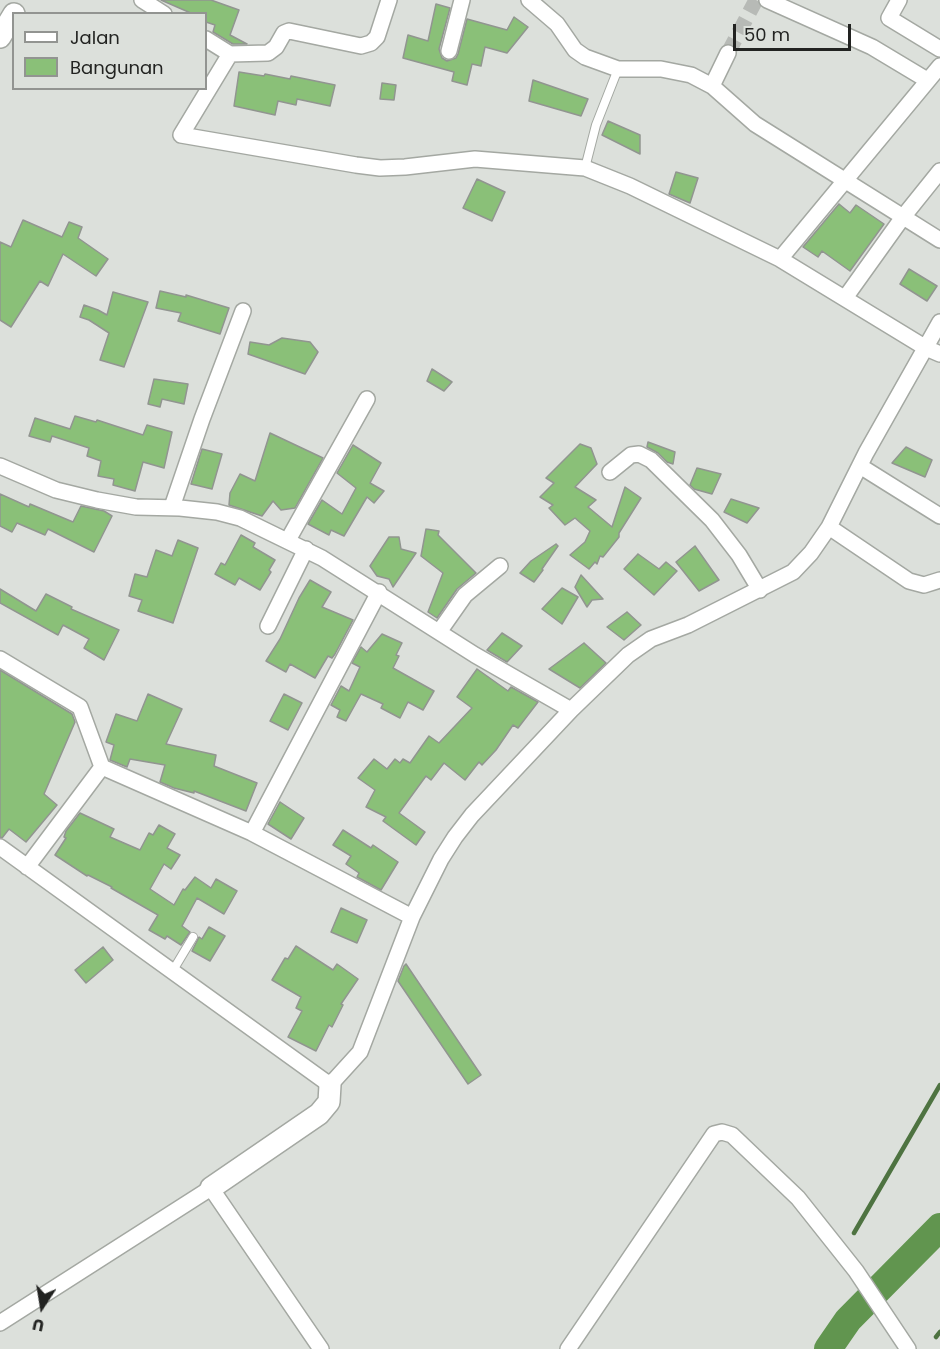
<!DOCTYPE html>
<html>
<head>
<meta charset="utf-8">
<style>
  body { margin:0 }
  #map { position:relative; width:940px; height:1349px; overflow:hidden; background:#dce0db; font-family:Poppins,sans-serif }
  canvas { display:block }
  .legend { position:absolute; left:12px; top:12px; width:195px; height:78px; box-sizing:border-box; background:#dce0db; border:2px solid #929491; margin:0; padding:8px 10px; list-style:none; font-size:18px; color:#222321 }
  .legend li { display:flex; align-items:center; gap:12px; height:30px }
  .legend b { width:30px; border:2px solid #929491 }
  .north { position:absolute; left:12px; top:1277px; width:60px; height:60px; -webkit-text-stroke:4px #dce0db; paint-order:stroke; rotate:192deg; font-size:16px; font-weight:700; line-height:24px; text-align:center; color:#222321 }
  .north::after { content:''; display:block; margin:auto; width:21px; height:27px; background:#222321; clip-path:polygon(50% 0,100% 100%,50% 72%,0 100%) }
  .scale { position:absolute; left:733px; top:24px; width:118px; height:27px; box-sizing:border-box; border:3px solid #222321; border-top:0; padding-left:8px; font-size:18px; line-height:21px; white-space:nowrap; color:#222321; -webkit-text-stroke:4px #dce0db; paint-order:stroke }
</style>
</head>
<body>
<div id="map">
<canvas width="940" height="1349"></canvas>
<ul class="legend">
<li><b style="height:8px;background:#fff"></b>Jalan</li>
<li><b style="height:16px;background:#8ac078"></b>Bangunan</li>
</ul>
<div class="north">U</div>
<div class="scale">50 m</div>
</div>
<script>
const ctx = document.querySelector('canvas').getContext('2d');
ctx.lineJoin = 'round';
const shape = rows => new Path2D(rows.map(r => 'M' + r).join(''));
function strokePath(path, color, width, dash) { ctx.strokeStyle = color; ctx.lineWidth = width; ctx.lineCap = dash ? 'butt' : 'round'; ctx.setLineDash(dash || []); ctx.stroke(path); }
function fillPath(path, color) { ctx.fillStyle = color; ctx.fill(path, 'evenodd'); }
strokePath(shape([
  [854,1233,940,1085],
  [936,1337,940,1332]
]), '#4e7341', 4.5);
strokePath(shape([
  [828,1349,848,1320,940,1227]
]), '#61954f', 28);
const building = shape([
  [161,0,211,0,239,10,230,35,247,44,233,44,213,32,215,25,206,22,206,14,193,14,161,0],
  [436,4,450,8,439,49,442,58,447,61,456,58,458,54,467,19,507,30,514,17,528,27,507,53,485,47,481,66,472,64,467,85,452,81,454,72,403,58,408,35,428,41,436,4],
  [239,72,264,76,265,74,290,79,291,76,335,85,330,106,297,99,296,105,278,101,275,115,234,106,239,72],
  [533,80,588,99,581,116,529,101,533,80],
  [382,83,396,85,394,100,380,99,382,83],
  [608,121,640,135,640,154,602,135,608,121],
  [676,172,698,178,690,203,669,194,676,172],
  [477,179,505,192,492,221,463,208,477,179],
  [839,204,850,213,856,205,884,224,850,271,822,251,818,257,803,247,839,204],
  [23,220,62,237,69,222,82,227,78,238,108,259,96,276,63,254,48,286,40,281,11,327,0,320,0,242,11,247,23,220],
  [909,269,937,286,927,301,900,284,909,269],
  [160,291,186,297,186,295,229,308,220,334,178,321,181,313,156,308,160,291],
  [113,292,148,302,124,367,100,360,109,333,89,320,80,317,84,305,98,310,107,315,113,292],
  [282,338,310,342,318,352,305,374,248,354,250,342,269,345,282,338],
  [432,369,452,382,444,391,427,381,432,369],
  [154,379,188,384,184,404,162,399,160,407,148,404,154,379],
  [75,416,96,422,97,420,143,435,147,425,172,432,164,468,143,462,135,491,113,485,114,479,98,476,101,461,87,456,89,448,52,436,50,442,29,436,35,418,70,429,75,416],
  [270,433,323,458,295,508,281,510,273,501,262,516,229,505,230,493,240,474,255,481,270,433],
  [648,442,675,452,673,464,667,462,658,453,647,447,648,442],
  [580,444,591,448,597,464,575,487,596,500,588,507,612,527,625,487,641,498,619,533,619,537,603,557,600,556,597,564,595,562,589,569,570,555,585,542,590,531,575,518,565,525,549,508,553,505,540,497,554,483,546,478,580,444],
  [353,445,381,463,370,483,384,491,374,503,367,497,344,536,331,530,329,535,308,524,322,500,342,514,356,488,337,473,353,445],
  [906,447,932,460,925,477,892,463,906,447],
  [202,449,222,454,212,489,191,484,202,449],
  [697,468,721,474,712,494,694,489,690,485,697,468],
  [0,494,29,507,30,504,73,522,81,506,104,511,112,516,94,552,48,529,45,535,17,523,12,532,0,526,0,494],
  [731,499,759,508,747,523,724,512,731,499],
  [426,529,439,531,438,535,476,573,457,589,437,618,428,612,443,573,421,556,426,529],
  [241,535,255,543,253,547,275,560,269,570,271,572,260,590,239,578,235,585,215,574,221,563,225,565,241,535],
  [389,537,399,537,401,549,416,553,393,587,389,579,377,576,370,566,389,537],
  [178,540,198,548,173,623,138,611,142,600,129,596,135,574,147,577,156,550,172,556,178,540],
  [556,544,558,546,542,569,543,570,534,582,520,573,531,561,556,544],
  [695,546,719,580,699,591,676,562,695,546],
  [638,554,659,569,666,562,677,571,654,595,624,569,638,554],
  [581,575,603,599,592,600,587,607,575,587,581,575],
  [310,580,331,592,322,607,353,620,335,654,332,658,328,656,315,678,290,664,286,672,266,661,280,639,299,598,310,580],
  [562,588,578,597,562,624,542,609,562,588],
  [0,589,36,611,46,594,72,607,71,609,119,630,104,660,84,648,89,639,63,625,58,635,0,603,0,589],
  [627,612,641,625,624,640,607,627,627,612],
  [502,633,522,646,507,662,487,650,502,633],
  [382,634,402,643,396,655,399,656,393,668,434,691,423,710,408,702,400,718,381,708,383,704,361,694,346,721,337,717,340,710,331,705,341,686,349,691,360,667,352,663,361,647,367,652,382,634],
  [584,643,606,663,580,688,549,669,584,643],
  [477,669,508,691,511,687,538,702,518,728,513,725,496,750,482,765,479,762,465,780,444,763,431,780,426,776,399,813,425,832,416,845,383,821,386,817,366,807,375,790,358,778,374,759,387,769,395,759,400,763,403,759,410,763,429,736,439,743,472,708,457,697,477,669],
  [0,670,72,714,75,722,44,794,57,805,26,842,9,829,2,838,0,837,0,670],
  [148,694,182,709,166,744,216,755,214,766,257,783,246,811,194,791,194,793,174,788,160,782,165,765,130,759,127,767,110,760,114,745,106,742,116,714,137,721,148,694],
  [284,694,302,703,288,730,270,721,284,694],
  [280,802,304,818,291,839,268,824,280,802],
  [80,813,114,829,110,837,140,850,149,833,153,835,159,825,175,834,167,848,180,855,171,869,164,864,150,889,174,905,183,889,185,890,195,877,211,888,216,879,237,891,224,914,197,898,182,926,190,932,181,945,167,936,165,939,149,930,158,915,111,888,112,887,88,875,87,876,55,855,66,838,64,837,66,831,80,813],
  [343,830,371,848,373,845,398,862,381,890,357,877,359,873,346,864,351,856,333,845,343,830],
  [341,908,367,920,357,943,331,932,341,908],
  [209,927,225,936,210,961,192,951,199,937,202,939,209,927],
  [296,946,333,970,337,964,358,979,341,1004,343,1005,332,1027,329,1025,316,1051,288,1037,302,1011,296,1008,301,997,272,980,285,958,288,959,296,946],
  [103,947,113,960,86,983,75,970,103,947],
  [406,964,481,1075,468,1084,398,981,404,966,406,964]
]);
fillPath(building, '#8ac078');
strokePath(building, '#919590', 1.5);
strokePath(shape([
  [728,53,756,0]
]), '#b7bab6', 15, [15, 8]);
const lane = shape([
  [585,168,596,125,618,69],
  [172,972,193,937]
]);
const street = shape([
  [142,0,164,14],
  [529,0,557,24,575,50,585,57,618,69,661,69,691,75,712,86,755,124,940,240],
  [767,0,872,47,927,80],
  [899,0,889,18,940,49],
  [206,39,230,54,268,53,276,47,284,33,289,31,361,46,371,43,377,37,389,0],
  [449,51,462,0],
  [230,54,181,135,356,165,380,168,405,167,475,159,585,168,630,186,780,259,926,348,940,354],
  [712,86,728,53],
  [780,259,940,66],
  [845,298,903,217,940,171],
  [0,466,56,490,97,500,136,507,180,508,217,512,240,518,322,558,475,655,571,710],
  [860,466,940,516],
  [610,472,631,455,639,454,651,460,712,520,739,555,760,590],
  [172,507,202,419,243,311],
  [829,527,909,581,924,585,940,580],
  [288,540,367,399],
  [268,626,306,549],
  [439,632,465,595,500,566],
  [0,659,80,707,102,767,252,833,412,917],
  [252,833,379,592],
  [0,847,330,1085,360,1052,412,917,441,859,455,837,472,815,571,710,628,655,651,639,688,625,793,572,811,553,829,527,866,453,940,322],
  [27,867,102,767],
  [0,1323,211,1188,321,1349],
  [568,1349,714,1134,722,1132,732,1135,798,1198,856,1271,908,1349]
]);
const secondary = shape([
  [0,37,14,14],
  [211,1188,319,1114,329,1102,330,1085]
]);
strokePath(lane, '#a4a8a2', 10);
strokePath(street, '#a4a8a2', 18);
strokePath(secondary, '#a4a8a2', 24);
strokePath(lane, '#fff', 8);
strokePath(street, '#fff', 15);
strokePath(secondary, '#fff', 21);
</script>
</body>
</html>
